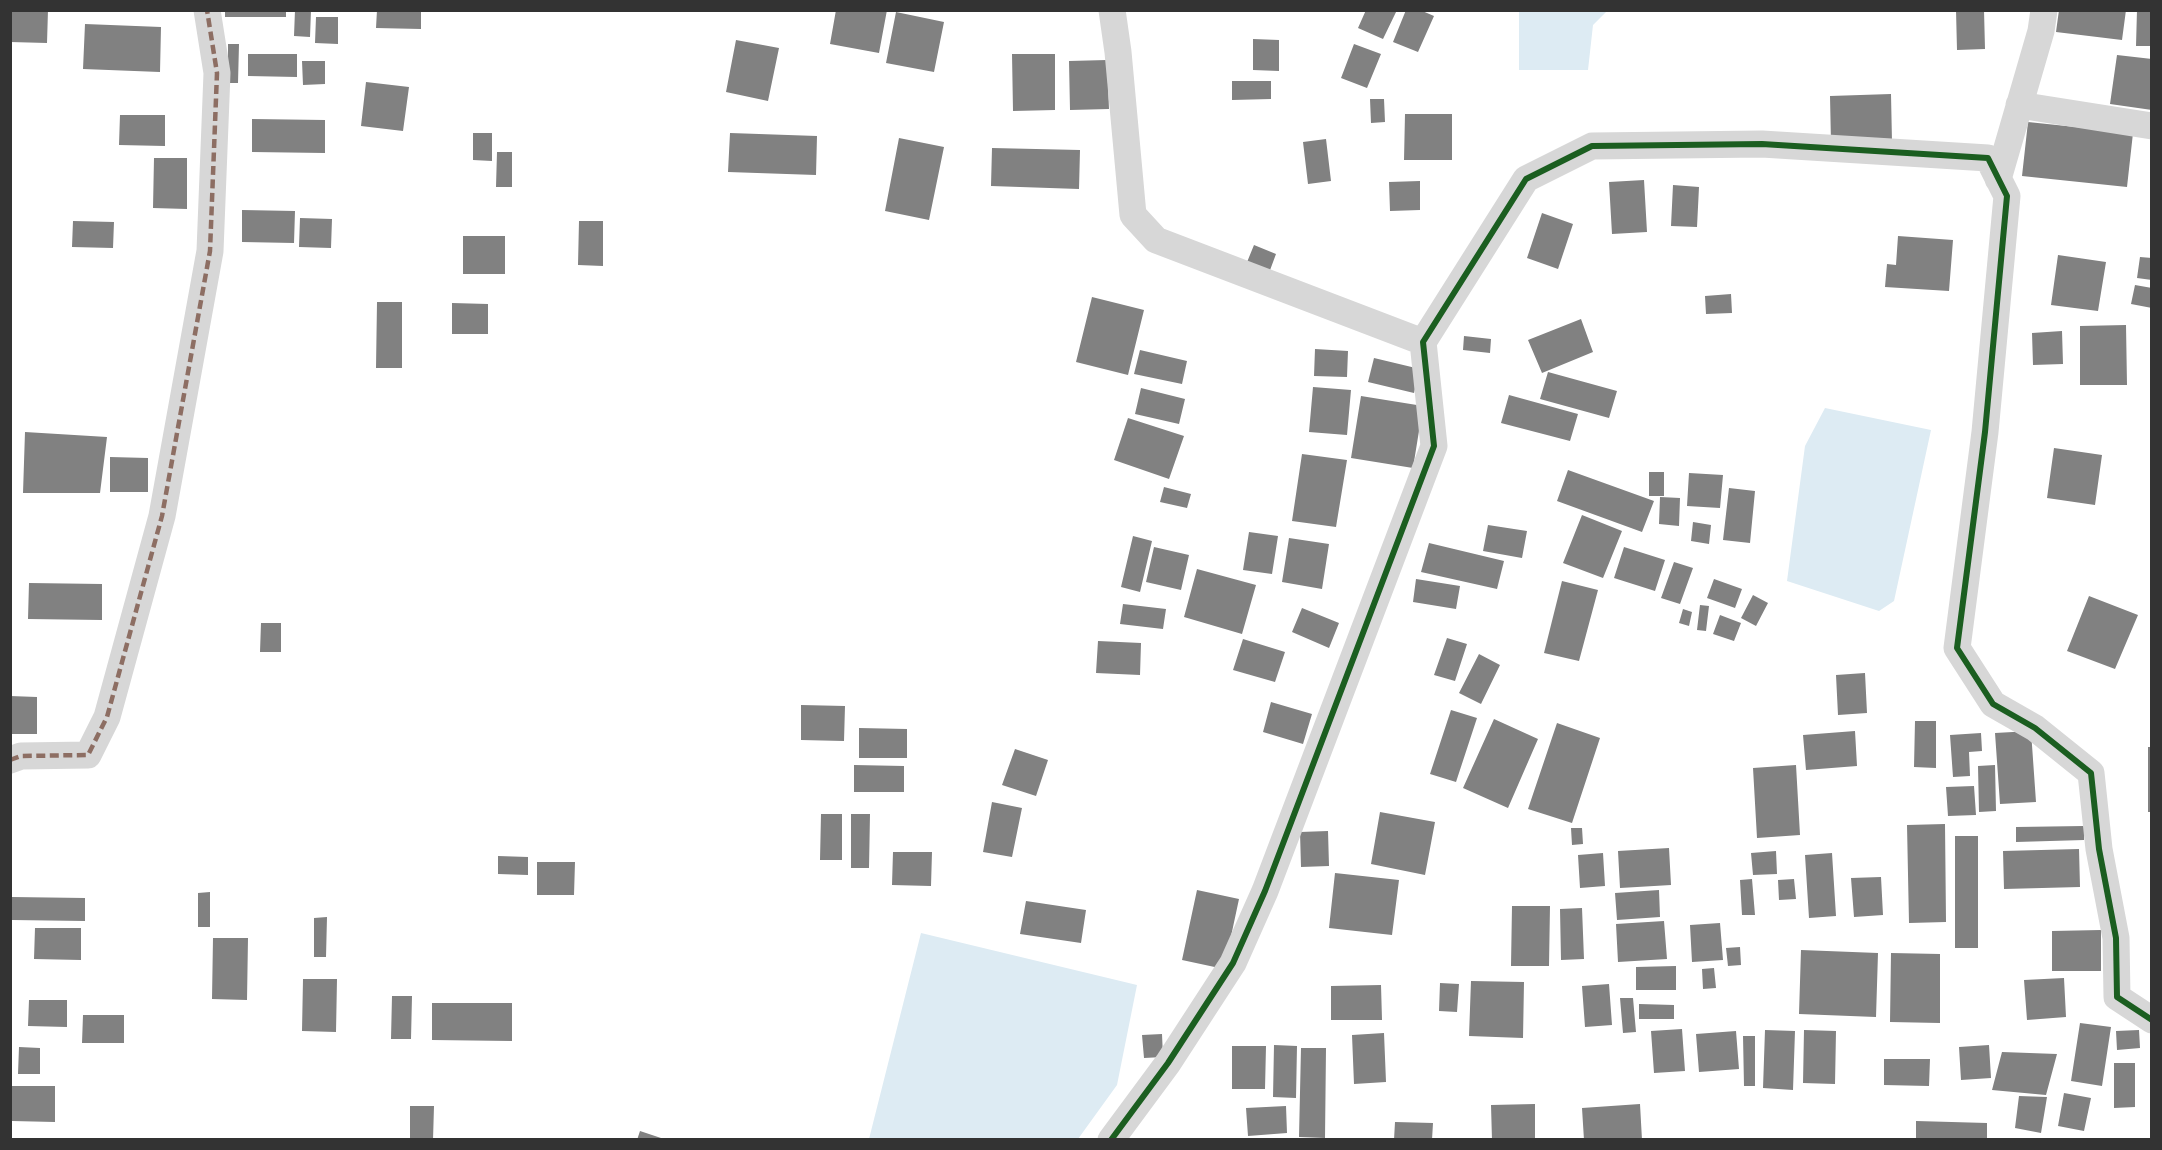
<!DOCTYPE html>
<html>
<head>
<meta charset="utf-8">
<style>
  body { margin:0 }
  #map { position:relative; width:2162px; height:1150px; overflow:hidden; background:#fff; font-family:"Asap Condensed",sans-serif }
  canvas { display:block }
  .frame { position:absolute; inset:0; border:12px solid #333; pointer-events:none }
</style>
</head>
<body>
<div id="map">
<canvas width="2162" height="1150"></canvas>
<div class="frame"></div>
</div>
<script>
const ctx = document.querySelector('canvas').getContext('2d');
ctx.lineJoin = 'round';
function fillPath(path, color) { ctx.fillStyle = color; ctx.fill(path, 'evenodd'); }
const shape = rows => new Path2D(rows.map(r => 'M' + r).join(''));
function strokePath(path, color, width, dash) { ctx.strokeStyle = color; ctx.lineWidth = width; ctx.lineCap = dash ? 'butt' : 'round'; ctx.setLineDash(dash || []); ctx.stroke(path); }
fillPath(shape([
  [1519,11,1607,11,1593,25,1588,70,1519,70],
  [1825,408,1931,430,1894,601,1879,611,1787,581,1805,446],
  [921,933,1137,985,1117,1085,1078,1139,869,1139]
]), '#ddebf3');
fillPath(shape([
  [10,10,48,10,47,43,10,42],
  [225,10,286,10,286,17,225,17],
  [295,10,311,10,310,37,294,36],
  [377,10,421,10,421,29,376,28],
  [836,10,887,10,879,53,830,44],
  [1366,10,1397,10,1383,39,1358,28],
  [1406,10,1420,10,1434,16,1418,52,1393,42],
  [1956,10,1984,10,1985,49,1957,50],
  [2059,10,2126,10,2122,40,2056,32],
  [2137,10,2152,10,2152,46,2136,46],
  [896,12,944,22,934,72,886,63],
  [316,17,338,17,338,44,315,43],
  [85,24,161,27,160,72,83,69],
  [1253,39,1279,40,1279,71,1253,70],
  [736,40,779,48,768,101,726,92],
  [228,44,239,44,238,83,228,83],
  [1354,44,1381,54,1367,88,1341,78],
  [248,54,297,54,297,77,248,76],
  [1012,54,1055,54,1055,110,1013,111],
  [2117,55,2152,59,2152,110,2110,104],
  [1107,60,1109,109,1070,110,1069,61],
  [302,61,325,61,325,84,303,85],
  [1232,81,1271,81,1271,99,1232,100],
  [366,82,409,87,403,131,361,126],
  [1891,94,1892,142,1831,143,1830,96],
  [1370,99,1384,99,1385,122,1371,123],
  [1405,114,1452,114,1452,160,1404,160],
  [120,115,165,115,165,146,119,145],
  [252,119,325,120,325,153,252,152],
  [2028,122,2133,133,2127,187,2022,176],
  [473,133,492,133,492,161,473,160],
  [730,133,817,136,816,175,728,172],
  [899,138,944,147,929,220,885,211],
  [1326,139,1331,181,1308,184,1303,142],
  [992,148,1080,150,1079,189,991,186],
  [497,152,512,152,512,187,496,187],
  [154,158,187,158,187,209,153,208],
  [1644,180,1647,232,1612,234,1609,182],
  [1420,181,1420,210,1390,211,1389,182],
  [1673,185,1699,187,1697,227,1671,226],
  [242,210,295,211,294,243,242,242],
  [1542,213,1573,224,1558,269,1527,258],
  [300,218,332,219,331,248,299,247],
  [73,221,114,222,113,248,72,247],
  [579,221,603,221,603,266,578,265],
  [463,236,505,236,505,274,463,274],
  [1898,236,1953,240,1949,291,1885,287,1887,264,1896,265],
  [1254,245,1276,254,1266,281,1243,272],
  [2058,255,2106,262,2098,311,2051,305],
  [2140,257,2152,258,2152,280,2137,278],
  [2135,285,2152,288,2152,308,2131,304],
  [1731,294,1732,313,1706,314,1705,296],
  [1092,297,1144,310,1128,375,1076,362],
  [377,302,402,302,402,368,376,368],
  [452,303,488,304,488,334,452,334],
  [1581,319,1593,352,1542,373,1528,340],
  [2126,325,2127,385,2080,385,2080,326],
  [2062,331,2063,364,2033,365,2032,333],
  [1464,336,1491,339,1490,353,1463,350],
  [1315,349,1348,351,1347,377,1314,376],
  [1140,350,1187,361,1182,384,1134,374],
  [1374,358,1420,369,1414,393,1368,382],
  [1548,372,1617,391,1609,418,1540,399],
  [1313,387,1351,390,1347,435,1309,432],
  [1141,388,1185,399,1179,424,1135,414],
  [1509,395,1578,414,1570,441,1501,423],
  [1361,396,1423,406,1413,468,1351,458],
  [1128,418,1184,436,1169,479,1114,460],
  [25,432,107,437,100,493,23,493],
  [2054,448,2102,455,2095,505,2047,498],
  [1302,454,1347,460,1336,527,1292,521],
  [110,457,148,458,148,492,110,492],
  [1568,470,1654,501,1642,532,1557,501],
  [1649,472,1664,472,1664,496,1649,496],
  [1689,473,1723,475,1720,508,1687,506],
  [1164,487,1191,494,1187,508,1160,502],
  [1729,488,1755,491,1750,543,1723,540],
  [1660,497,1680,498,1679,526,1659,524],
  [1582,515,1622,531,1603,578,1563,563],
  [1693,522,1711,525,1709,544,1691,541],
  [1488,525,1527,531,1522,558,1483,551],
  [1249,532,1278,536,1272,574,1243,570],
  [1133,536,1152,541,1140,592,1121,587],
  [1289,538,1329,544,1322,589,1282,582],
  [1429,543,1504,561,1497,589,1421,572],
  [1154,547,1189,555,1181,590,1146,582],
  [1624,547,1665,560,1655,591,1614,578],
  [1674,562,1693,568,1680,604,1661,598],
  [1197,569,1256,585,1242,634,1184,617],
  [1416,579,1460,586,1456,609,1413,602],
  [1714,579,1742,589,1735,608,1707,598],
  [1562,581,1598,590,1579,661,1544,653],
  [29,583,102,584,102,620,28,619],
  [1753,595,1768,603,1756,626,1741,618],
  [2089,596,2138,615,2115,669,2067,651],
  [1123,604,1166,609,1163,629,1120,624],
  [1700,605,1709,606,1706,631,1697,630],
  [1302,608,1339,623,1329,648,1292,632],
  [1683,609,1692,612,1689,626,1679,623],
  [1720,615,1741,623,1734,641,1713,634],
  [261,623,281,623,281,652,260,652],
  [1447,638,1467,644,1455,681,1434,675],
  [1243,639,1285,652,1275,682,1233,670],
  [1098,641,1141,643,1140,675,1096,673],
  [1479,654,1500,665,1481,704,1459,693],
  [1865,673,1867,713,1838,715,1836,675],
  [10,696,37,697,37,734,10,734],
  [1271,702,1312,714,1303,744,1263,732],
  [801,705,845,706,844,741,801,740],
  [1451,710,1477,718,1456,782,1430,774],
  [1494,719,1538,739,1508,808,1463,788],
  [1915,721,1936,721,1936,768,1914,767],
  [1557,723,1600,738,1572,823,1528,809],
  [859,728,907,729,907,758,859,758],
  [1855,731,1857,766,1806,770,1803,735],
  [2031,731,2036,802,2000,804,1995,733],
  [1981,733,1982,751,1969,752,1970,776,1953,777,1950,735],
  [2148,747,2152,747,2152,812,2148,812],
  [1015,749,1048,760,1036,796,1002,785],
  [854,765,904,766,904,792,854,792],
  [1796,765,1800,835,1757,838,1753,768],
  [1995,765,1996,811,1979,812,1978,766],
  [1974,786,1976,815,1948,816,1946,787],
  [992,802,1022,808,1012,857,983,852],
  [1380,812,1435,822,1425,875,1371,864],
  [821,814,842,814,842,860,820,860],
  [851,814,870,814,869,868,851,868],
  [1945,824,1946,922,1909,923,1907,825],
  [2084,826,2084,840,2016,842,2016,827],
  [1571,828,1582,828,1583,844,1572,845],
  [1328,831,1329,866,1301,867,1300,832],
  [1955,836,1978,836,1978,948,1955,948],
  [1669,848,1671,885,1620,888,1618,851],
  [2079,849,2080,887,2004,889,2003,851],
  [1776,851,1777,874,1753,875,1751,853],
  [893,852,932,852,931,886,892,885],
  [1603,853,1605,886,1580,888,1578,855],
  [1832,853,1836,916,1809,918,1805,855],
  [498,856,528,857,528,875,498,874],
  [537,862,575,862,574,895,537,895],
  [1335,873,1399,880,1392,935,1329,928],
  [1881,877,1883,915,1854,917,1851,878],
  [1752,879,1755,915,1742,915,1740,880],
  [1794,879,1796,899,1779,900,1778,880],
  [1197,890,1239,899,1224,969,1182,960],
  [1659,890,1660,917,1617,920,1615,893],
  [210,892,210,927,198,927,198,893],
  [12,897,85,898,85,921,12,920],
  [1026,901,1086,910,1081,943,1020,934],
  [1512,906,1550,906,1549,966,1511,966],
  [1582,908,1584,959,1561,960,1560,909],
  [327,917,326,957,314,957,314,918],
  [1664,921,1667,959,1618,962,1616,924],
  [1720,923,1723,960,1692,962,1690,925],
  [35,928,81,928,81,960,34,959],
  [2101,930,2101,971,2052,971,2052,931],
  [213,938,248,938,247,1000,212,999],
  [1740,947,1741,965,1728,966,1726,948],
  [1801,950,1878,953,1876,1017,1799,1014],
  [1891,953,1940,954,1940,1023,1890,1022],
  [1676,966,1676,990,1636,990,1636,967],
  [1714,968,1716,988,1703,989,1702,969],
  [2064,978,2066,1017,2027,1020,2024,980],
  [303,979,337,979,336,1032,302,1031],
  [1471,981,1524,982,1523,1038,1469,1036],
  [1440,983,1459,984,1457,1012,1439,1011],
  [1609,984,1612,1025,1585,1027,1582,986],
  [1381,985,1382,1020,1331,1020,1331,986],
  [392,996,412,996,411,1039,391,1039],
  [1620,998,1633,998,1636,1032,1623,1033],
  [29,1000,67,1000,67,1027,28,1026],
  [432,1003,512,1003,512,1041,432,1040],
  [1639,1004,1674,1005,1674,1019,1639,1019],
  [83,1015,124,1015,124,1043,82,1043],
  [2080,1023,2111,1027,2102,1086,2071,1081],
  [1682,1029,1685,1071,1654,1073,1651,1031],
  [1765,1030,1795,1031,1793,1090,1763,1088],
  [1804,1030,1836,1031,1835,1084,1803,1083],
  [2139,1030,2140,1048,2117,1050,2116,1031],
  [1736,1031,1739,1069,1699,1072,1696,1034],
  [1384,1033,1386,1082,1354,1084,1352,1035],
  [1162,1034,1163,1057,1144,1058,1142,1035],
  [1743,1036,1755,1036,1755,1086,1744,1086],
  [1274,1045,1297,1046,1296,1098,1273,1097],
  [1989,1045,1991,1078,1961,1080,1959,1047],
  [1232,1046,1266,1046,1265,1089,1232,1089],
  [19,1047,40,1048,40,1074,18,1074],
  [1301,1048,1326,1048,1325,1138,1299,1137],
  [2002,1052,2057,1054,2046,1095,1992,1090],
  [1884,1059,1930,1059,1929,1086,1884,1085],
  [2114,1063,2135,1063,2135,1107,2114,1108],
  [12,1086,55,1086,55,1122,12,1121],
  [2064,1093,2091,1098,2084,1131,2058,1126],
  [2019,1096,2047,1097,2041,1133,2015,1128],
  [1535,1104,1535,1140,1492,1140,1491,1105],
  [1640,1104,1642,1140,1584,1140,1582,1108],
  [410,1106,434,1106,433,1140,410,1140],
  [1286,1106,1287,1133,1248,1136,1246,1108],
  [1916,1121,1987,1123,1987,1140,1916,1140],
  [1395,1122,1433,1123,1432,1140,1394,1140],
  [640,1131,664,1139,664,1140,637,1140]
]), '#818181');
strokePath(shape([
  [1112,10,1118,52,1133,215,1156,240,1423,342],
  [2019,105,2152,126],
  [1998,179,2041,31,2044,10],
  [10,760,21,756,88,755,107,717,162,516,210,251,217,73,207,10],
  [1111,1140,1168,1063,1233,963,1265,891,1434,446,1423,342,1526,179,1592,146,1762,144,1988,158,2007,196,1985,432,1957,648,1993,704,2035,728,2091,773,2099,849,2116,938,2117,997,2152,1020]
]), '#d7d7d7', 27);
strokePath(shape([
  [10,760,21,756,88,755,107,717,162,516,210,251,217,73,207,10]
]), '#8d6e63', 4.5, [9, 4.5]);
strokePath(shape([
  [1111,1140,1168,1063,1233,963,1265,891,1434,446,1423,342,1526,179,1592,146,1762,144,1988,158,2007,196,1985,432,1957,648,1993,704,2035,728,2091,773,2099,849,2116,938,2117,997,2152,1020]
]), '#1b5e20', 6);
</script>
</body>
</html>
